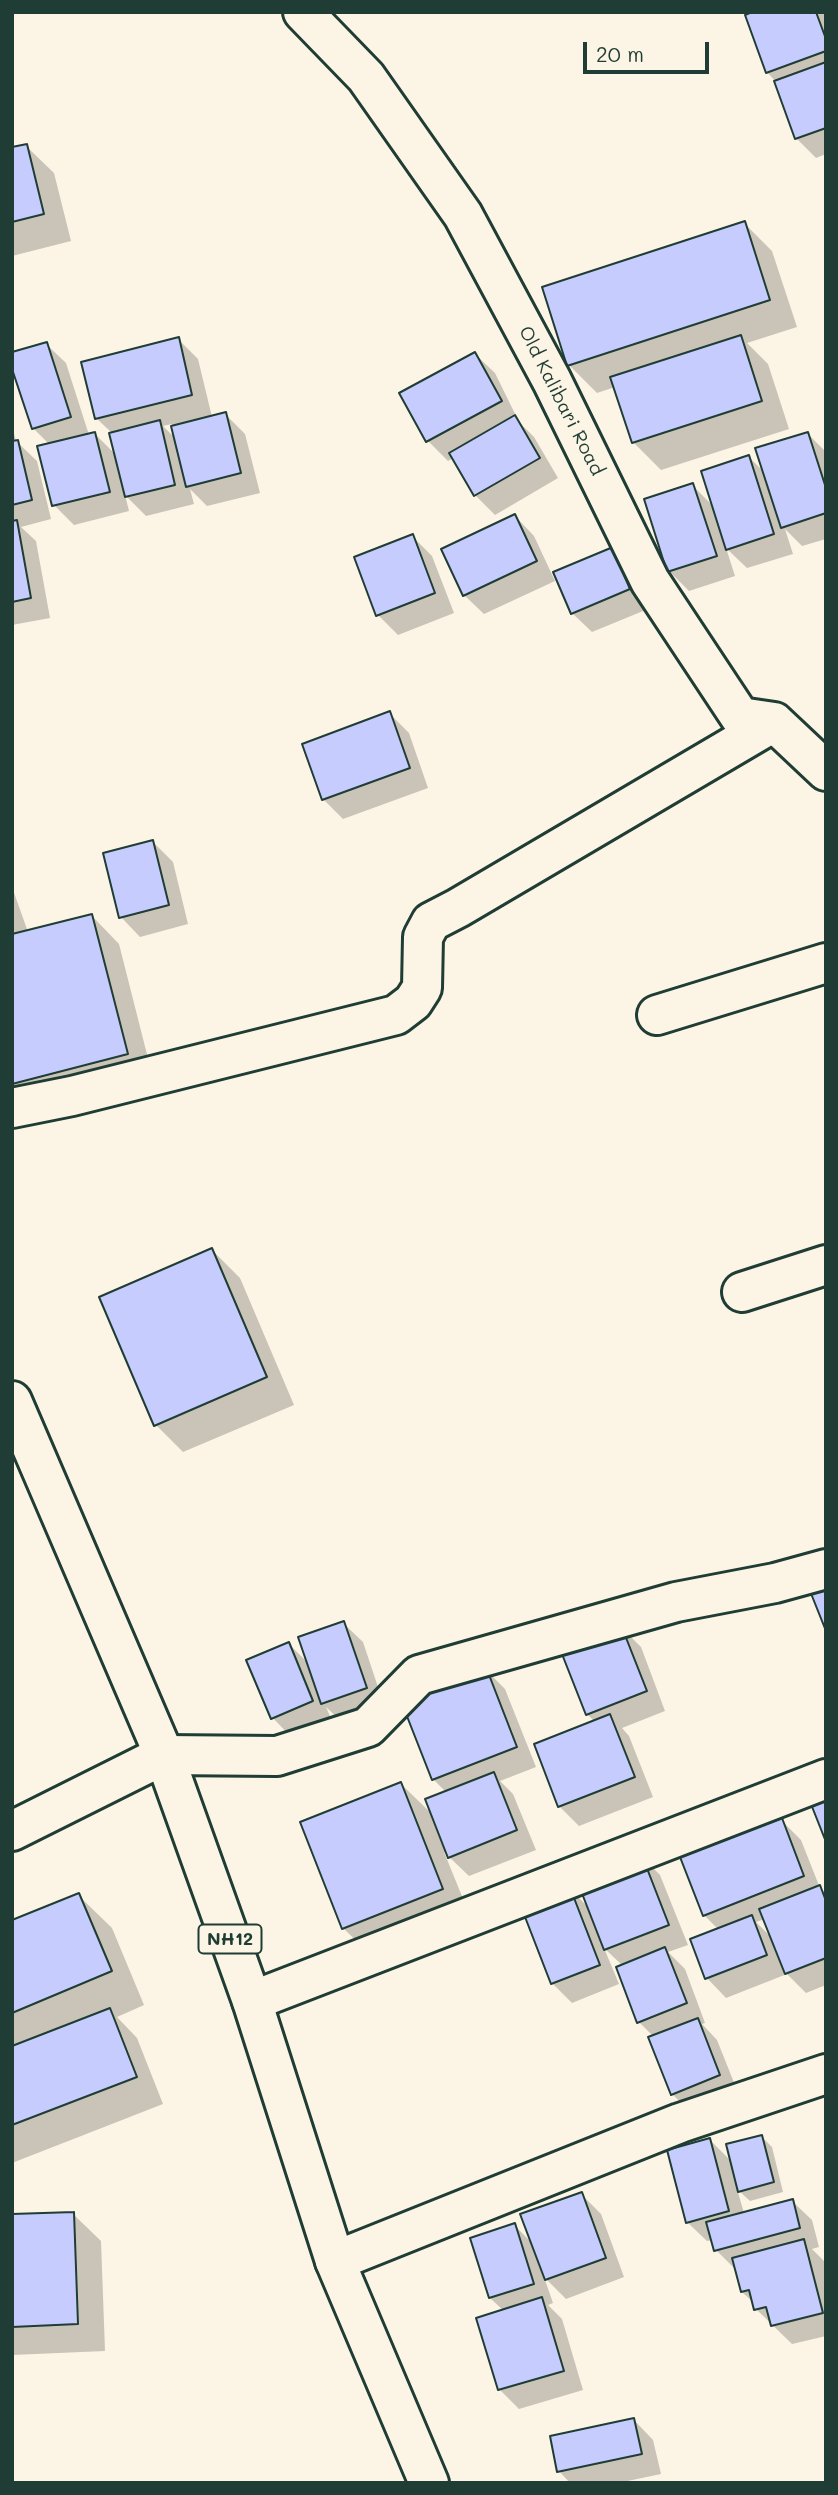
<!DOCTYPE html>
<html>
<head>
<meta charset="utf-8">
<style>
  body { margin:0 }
  #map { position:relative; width:838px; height:2495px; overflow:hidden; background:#fcf5e5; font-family:Mali,sans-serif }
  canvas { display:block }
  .frame { position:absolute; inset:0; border:14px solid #1f3d34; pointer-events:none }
  .scale { position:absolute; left:583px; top:42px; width:126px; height:32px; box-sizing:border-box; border:4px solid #1f3d34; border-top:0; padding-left:9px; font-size:21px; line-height:24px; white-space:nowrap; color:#1f3d34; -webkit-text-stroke:5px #fcf5e5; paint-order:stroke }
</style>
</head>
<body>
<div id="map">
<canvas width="838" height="2495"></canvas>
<div class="frame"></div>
<div class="scale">20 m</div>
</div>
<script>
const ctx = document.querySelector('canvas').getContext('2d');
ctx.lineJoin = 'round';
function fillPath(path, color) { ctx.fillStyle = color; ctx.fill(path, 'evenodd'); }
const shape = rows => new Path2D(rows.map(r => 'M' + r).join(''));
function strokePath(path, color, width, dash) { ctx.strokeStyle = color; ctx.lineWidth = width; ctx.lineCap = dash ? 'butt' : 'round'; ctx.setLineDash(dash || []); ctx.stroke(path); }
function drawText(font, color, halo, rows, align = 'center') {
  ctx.font = font + ' Mali,sans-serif'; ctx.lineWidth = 7; ctx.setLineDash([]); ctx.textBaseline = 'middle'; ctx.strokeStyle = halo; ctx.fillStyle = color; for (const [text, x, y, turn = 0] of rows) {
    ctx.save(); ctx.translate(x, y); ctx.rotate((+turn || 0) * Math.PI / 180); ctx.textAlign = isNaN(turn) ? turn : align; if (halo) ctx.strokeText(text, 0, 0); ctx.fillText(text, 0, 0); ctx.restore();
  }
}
fillPath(shape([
  [757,12,826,12,826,154,816,158,796,138,776,82,767,72],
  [26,146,54,173,71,241,12,256,12,149],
  [744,223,772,251,797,327,747,343,768,364,789,429,661,470,633,442,615,387,597,393,569,365],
  [178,339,198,359,212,417,225,414,245,434,260,493,207,506,190,489,194,504,146,516,125,495,129,511,74,525,54,505,50,445,33,428,46,344,66,363,89,435,95,434,116,455,111,432,96,418],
  [172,424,176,439,163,426],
  [475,354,495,373,519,422,534,437,558,478,495,515,475,495,453,458,448,461,428,441,402,393],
  [12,426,16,441,37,461,51,519,21,527,36,541,50,618,12,625],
  [808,434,826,452,826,539,802,546,785,529,793,554,747,568,726,548,735,576,689,591,669,571,692,485,713,506,749,457,766,474],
  [515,516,534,536,555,581,484,614,464,595],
  [412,536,432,556,454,613,398,635,378,615],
  [613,549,648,609,592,632,572,613],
  [389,713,409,733,428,788,343,819,323,799],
  [153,842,173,862,188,924,140,937,121,917],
  [12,887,28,932,92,916,119,944,154,1082,12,1099],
  [212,1250,240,1278,294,1405,183,1452,156,1425],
  [343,1623,363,1642,385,1708,343,1723,326,1707,332,1721,292,1738,273,1718,289,1644,310,1665],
  [621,1627,641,1647,665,1711,622,1728,629,1736,653,1797,579,1826,559,1806,595,1722,587,1714],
  [486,1670,505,1689,536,1767,500,1781,513,1794,536,1850,469,1876,444,1852,470,1916,371,1955,343,1928,401,1784,434,1816,446,1792,433,1779],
  [781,1820,801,1840,820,1888,826,1894,826,1985,806,1993,787,1974,726,1998,707,1978,719,1930,704,1915],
  [765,1919,773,1939,756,1922],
  [640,1855,660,1875,688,1945,668,1952,685,1969,705,2023,702,2024,717,2040,739,2095,692,2113,672,2094,654,2037,639,2022,623,1966,604,1948,619,1984,572,2003,552,1983,568,1887,590,1909],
  [78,1895,112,1928,144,2005,117,2017,137,2038,163,2104,12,2163,12,1922],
  [762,2137,772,2147,783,2192,750,2201,737,2189,744,2213,792,2201,812,2220,819,2247,812,2249,826,2263,826,2336,792,2344,756,2309,755,2304,742,2292,737,2271,716,2250,713,2240,707,2241,687,2222,710,2140,733,2163],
  [581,2194,601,2214,624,2277,566,2299,544,2277,553,2303,548,2305,562,2319,583,2390,519,2409,499,2389,504,2311,490,2298,514,2225,533,2244],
  [73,2214,101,2241,105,2351,12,2355,12,2216],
  [634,2420,653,2440,661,2474,618,2483,570,2483,559,2471]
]), '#0003');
const building = shape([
  [752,12,816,12,826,39,826,51,766,73,745,15,752,12],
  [826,62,826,128,795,139,774,81,826,62],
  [27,144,44,214,12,222,12,147,27,144],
  [745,221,770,300,567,366,542,287,745,221],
  [741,335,762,401,632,443,610,377,741,335],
  [179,337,192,395,95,419,81,362,179,337],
  [47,342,71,417,32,429,12,369,12,352,47,342],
  [475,352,502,401,426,442,399,393,475,352],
  [226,412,241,473,186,487,171,426,226,412],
  [515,415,540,458,474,496,449,453,515,415],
  [160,420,175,485,125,497,109,433,160,420],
  [95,432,110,492,52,506,37,446,95,432],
  [808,432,826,488,826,513,781,528,755,448,808,432],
  [18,440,32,500,12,505,12,441,18,440],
  [749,455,774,534,726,550,701,471,749,455],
  [693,483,717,556,667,572,644,499,693,483],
  [515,514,537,561,463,596,441,549,515,514],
  [17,520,31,598,12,602,12,521,17,520],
  [413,534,435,593,376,616,354,557,413,534],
  [613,547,630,589,571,614,553,572,613,547],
  [390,711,410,768,322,800,302,744,390,711],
  [153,840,169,905,119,918,103,853,153,840],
  [92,914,128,1054,12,1084,12,934,92,914],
  [212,1248,267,1377,154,1426,99,1297,212,1248],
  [826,1586,826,1631,810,1591,826,1586],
  [344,1621,367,1688,321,1704,298,1637,344,1621],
  [621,1625,647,1691,586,1715,560,1649,621,1625],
  [289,1642,313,1701,271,1719,246,1660,289,1642],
  [486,1667,517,1747,432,1780,401,1701,486,1667],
  [610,1714,635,1777,558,1807,534,1744,610,1714],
  [494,1772,517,1830,448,1858,425,1799,494,1772],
  [826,1781,826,1842,805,1789,826,1781],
  [401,1782,443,1889,342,1929,300,1822,401,1782],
  [782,1818,804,1876,703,1916,680,1857,782,1818],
  [641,1853,669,1925,604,1950,576,1878,641,1853],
  [569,1885,600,1965,551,1984,520,1904,569,1885],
  [820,1885,826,1901,826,1958,785,1974,759,1909,820,1885],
  [79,1893,112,1971,12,2013,12,1920,79,1893],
  [752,1915,767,1955,705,1979,690,1939,752,1915],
  [665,1947,687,2003,637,2023,616,1967,665,1947],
  [110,2008,137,2077,12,2125,12,2046,110,2008],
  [698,2018,720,2075,671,2095,648,2037,698,2018],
  [762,2135,774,2182,738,2192,726,2144,762,2135],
  [710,2138,729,2211,686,2223,667,2150,710,2138],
  [582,2192,606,2258,545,2280,520,2214,582,2192],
  [793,2199,800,2228,714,2251,706,2222,793,2199],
  [74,2212,78,2324,12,2327,12,2214,74,2212],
  [515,2223,534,2284,489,2298,470,2238,515,2223],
  [804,2239,823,2313,771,2326,766,2307,754,2310,749,2290,741,2292,732,2258,804,2239],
  [542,2297,564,2371,498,2390,476,2318,542,2297],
  [634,2418,642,2454,557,2472,550,2436,634,2418]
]);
fillPath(building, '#c6ccfe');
strokePath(building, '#1f3d34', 2);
const minor = shape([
  [303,12,366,77,463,215,552,381,650,581,740,717,774,722,826,771],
  [657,1015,826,963],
  [12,1108,72,1096,396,1015,413,1002,422,988,423,937,431,922,458,908,774,722],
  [742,1292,826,1265],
  [12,1831,164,1755,277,1756,368,1727,419,1675,676,1602,775,1583,826,1569],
  [252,2001,826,1779],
  [335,2261,680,2123,826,2074]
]);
const highway = shape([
  [12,1401,164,1755,252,2001,335,2261,429,2483]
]);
strokePath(minor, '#1f3d34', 44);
strokePath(highway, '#1f3d34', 44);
strokePath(minor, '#fcf5e5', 38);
strokePath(highway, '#fcf5e5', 38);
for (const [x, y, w] of [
  [230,1939,63]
]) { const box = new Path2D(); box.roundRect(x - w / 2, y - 14.5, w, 29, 5); ctx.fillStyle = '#fcf5e5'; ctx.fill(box); strokePath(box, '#1f3d34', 2); }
drawText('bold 18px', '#1f3d34', null, [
  ["NH12",230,1939]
]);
drawText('19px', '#1f3d34', '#fcf5e5', [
  ["Old Kalibari Road",561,401,63]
]);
</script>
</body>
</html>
